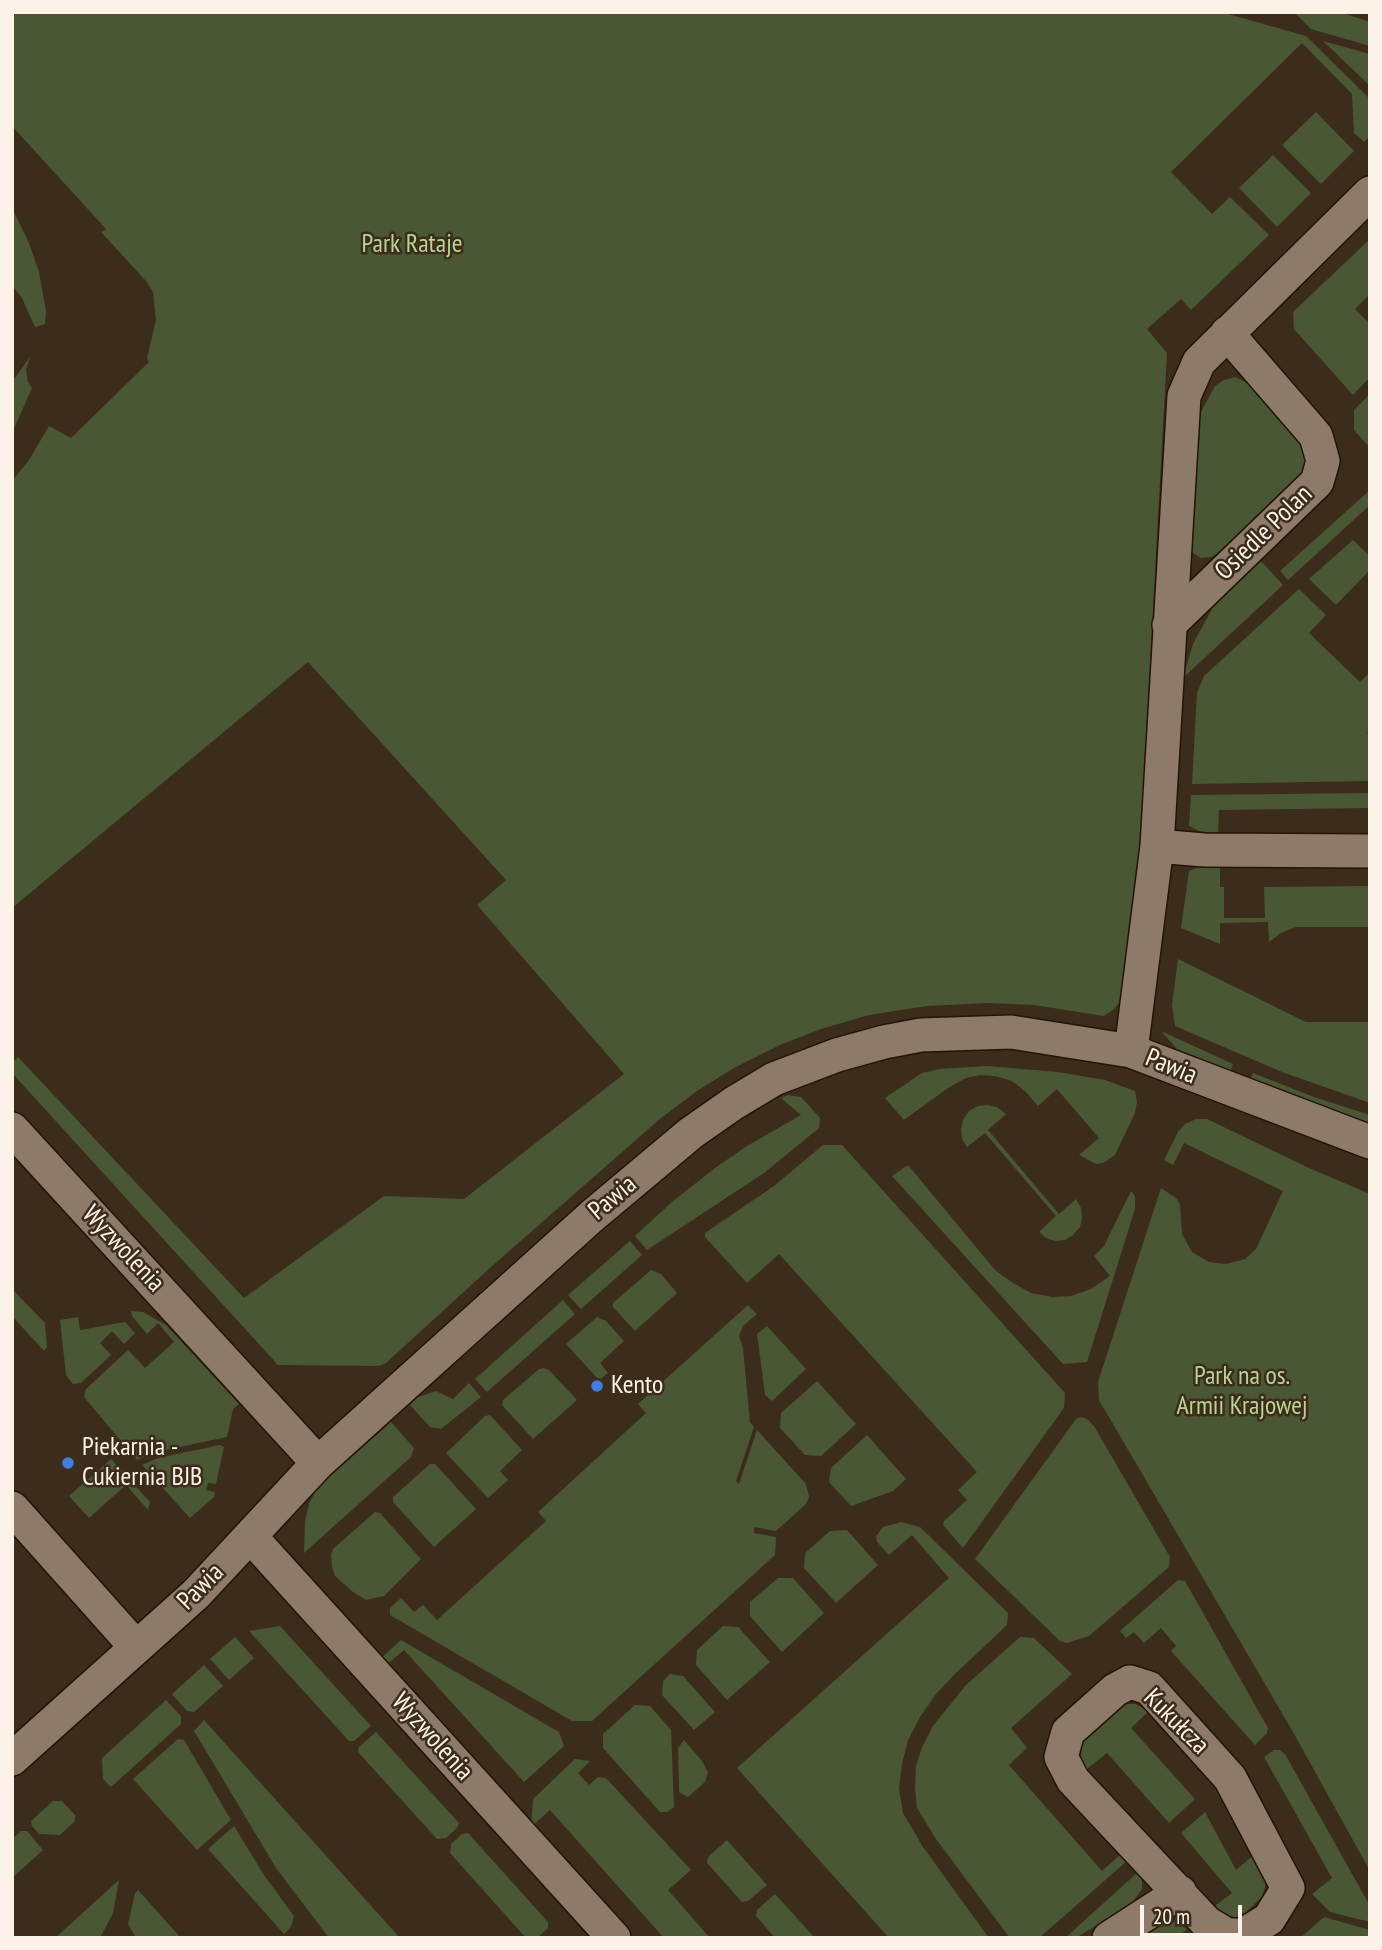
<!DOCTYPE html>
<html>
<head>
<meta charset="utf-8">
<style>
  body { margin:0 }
  #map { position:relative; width:1382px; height:1950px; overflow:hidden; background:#3c2c1b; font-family:"PT Sans Narrow",sans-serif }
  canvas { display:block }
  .frame { position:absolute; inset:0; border:14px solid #fdf2e8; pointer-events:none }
  .scale { position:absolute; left:1140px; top:1905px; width:102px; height:32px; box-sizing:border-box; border:4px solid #fdf2e8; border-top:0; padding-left:9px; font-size:21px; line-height:24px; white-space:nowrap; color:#fdf2e8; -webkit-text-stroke:5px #3c2c1b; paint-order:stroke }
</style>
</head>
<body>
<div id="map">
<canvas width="1382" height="1950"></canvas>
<div class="frame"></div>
<div class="scale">20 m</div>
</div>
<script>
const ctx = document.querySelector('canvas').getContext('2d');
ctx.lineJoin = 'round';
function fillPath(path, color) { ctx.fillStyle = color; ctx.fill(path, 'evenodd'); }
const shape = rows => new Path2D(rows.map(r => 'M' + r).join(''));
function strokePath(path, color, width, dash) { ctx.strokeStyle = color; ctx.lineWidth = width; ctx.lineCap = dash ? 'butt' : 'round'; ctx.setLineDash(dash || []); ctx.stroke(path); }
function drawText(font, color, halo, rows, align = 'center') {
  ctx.font = font + ' "PT Sans Narrow",sans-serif'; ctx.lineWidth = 5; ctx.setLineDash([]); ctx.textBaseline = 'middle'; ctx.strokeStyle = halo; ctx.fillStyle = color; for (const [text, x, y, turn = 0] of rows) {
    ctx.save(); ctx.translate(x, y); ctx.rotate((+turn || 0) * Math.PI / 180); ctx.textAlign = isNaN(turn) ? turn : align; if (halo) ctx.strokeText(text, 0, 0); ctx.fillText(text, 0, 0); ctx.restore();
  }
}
fillPath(shape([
  [12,12,1221,12,1306,36,1370,99,1370,136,1364,142,1354,133,1352,94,1302,43,1171,172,1212,214,1230,197,1269,235,1191,310,1181,299,1147,329,1167,353,1136,920,1122,999,1114,1009,1104,1016,1034,1005,988,1003,927,1006,869,1015,821,1029,780,1045,734,1068,697,1091,661,1118,491,1267,386,1363,379,1366,278,1365,12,1073,12,1063,18,1057,244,1298,384,1196,464,1199,624,1074,477,905,506,880,308,662,12,908,12,481,29,460,49,426,71,438,149,362,147,358,156,320,153,292,146,281,101,232,106,229,12,126],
  [1294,12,1340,12,1370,22,1370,46,1311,29],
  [1323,41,1370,54,1370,86],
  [1316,112,1354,151,1321,184,1282,145],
  [1273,155,1311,193,1277,227,1239,188],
  [12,208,29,243,39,272,46,311,45,324,35,327,22,298,12,285],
  [1370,239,1370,294,1355,309,1370,324,1370,377,1353,395,1294,329,1293,312],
  [30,357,26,370,28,382,32,388,12,433,12,382],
  [1235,377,1253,386,1302,444,1305,457,1304,468,1299,479,1222,551,1211,557,1201,558,1193,553,1191,543,1198,417,1215,386,1224,380],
  [1370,394,1370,448,1354,430,1354,410],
  [1370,490,1370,505,1288,580,1280,571],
  [1353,540,1370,556,1370,570,1336,605,1309,579],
  [1260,560,1283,585,1183,678,1193,644,1218,598],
  [1299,589,1326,615,1309,633,1360,682,1370,672,1370,730,1367,733,1370,736,1370,781,1192,784,1197,693,1204,676],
  [1370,793,1370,808,1219,810,1218,834,1199,831,1189,826,1191,795],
  [1204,865,1220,865,1220,887,1224,887,1224,918,1265,918,1264,887,1370,886,1370,927,1296,927,1281,933,1269,942,1268,922,1220,923,1220,944,1181,928,1189,871],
  [1178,959,1306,1022,1370,1022,1370,1103,1282,1072,1175,1026,1172,1005],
  [1161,1031,1233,1064,1230,1072,1177,1049],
  [987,1066,1058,1072,1105,1080,1135,1091,1137,1102,1135,1113,1115,1155,1103,1163,1096,1164,1079,1155,1099,1138,1057,1089,1038,1106,1026,1092,1012,1081,995,1076,980,1075,966,1078,948,1088,904,1120,885,1098,922,1073,940,1069],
  [1253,1073,1314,1097,1370,1115,1370,1124,1250,1080],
  [788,1095,801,1097,820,1118,819,1128,764,1173,647,1250,635,1236,672,1202,715,1168,747,1146,801,1115,781,1098],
  [987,1105,997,1107,1006,1114,988,1130,1059,1214,1076,1199,1081,1208,1082,1218,1080,1227,1073,1235,1065,1240,1055,1241,1046,1238,1039,1232,1056,1216,985,1133,967,1147,962,1139,961,1129,963,1120,969,1111,978,1106],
  [1196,1119,1207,1119,1309,1168,1370,1194,1370,1871,1293,1732,1099,1400,1098,1382,1161,1188,1177,1199,1180,1205,1182,1234,1192,1252,1209,1262,1226,1264,1245,1259,1256,1249,1283,1191,1184,1143,1173,1165,1164,1160,1178,1132,1185,1124],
  [823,1145,842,1145,1065,1393,1064,1408,963,1548,943,1525,944,1521,967,1500,958,1490,977,1472,779,1254,747,1283,705,1237,705,1233,774,1186],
  [908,1165,995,1270,1013,1283,1031,1293,1052,1297,1071,1296,1091,1289,1110,1276,1094,1256,1104,1246,1131,1191,1135,1196,1135,1209,1087,1362,1063,1364,892,1176],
  [630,1241,642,1255,581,1309,568,1295],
  [651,1270,661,1274,677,1293,635,1331,613,1307,613,1303],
  [12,1289,45,1323,47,1347,44,1351,12,1316],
  [563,1300,575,1314,487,1392,475,1379],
  [748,1305,757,1314,743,1326,739,1336,743,1348,750,1422,754,1427,736,1481,739,1484,757,1430,806,1484,809,1497,806,1504,776,1531,754,1527,754,1533,776,1537,775,1555,592,1721,572,1721,390,1615,390,1608,401,1598,414,1612,423,1605,437,1620,546,1521,538,1512,646,1413,638,1404],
  [131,1311,143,1312,166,1325,239,1404,233,1409,227,1437,156,1452,137,1460,84,1397,86,1389,128,1350,145,1368,174,1342,158,1323,147,1334,132,1316],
  [78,1317,80,1330,125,1322,135,1333,124,1344,112,1331,100,1343,111,1355,81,1383,73,1384,66,1375,60,1320],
  [597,1317,606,1321,624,1341,600,1363,608,1373,599,1380,566,1344],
  [767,1326,806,1369,772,1401,765,1395,757,1334],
  [544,1368,549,1370,577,1400,533,1439,502,1405,503,1400,539,1369],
  [817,1381,856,1424,821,1456,805,1455,780,1428,781,1413],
  [469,1383,481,1397,441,1429,430,1427,410,1405,418,1397,436,1391,453,1399],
  [490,1415,522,1450,500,1471,508,1480,488,1498,446,1453,485,1416],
  [1081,1417,1087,1419,1094,1426,1170,1557,1169,1567,1089,1636,1067,1643,1060,1641,975,1559,1076,1419],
  [391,1422,414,1448,411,1457,304,1553,305,1521,309,1504,317,1488],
  [867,1435,906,1479,893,1491,851,1506,829,1482,831,1468],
  [220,1445,224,1447,216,1484,208,1483,206,1490,215,1492,214,1497,190,1518,142,1465,158,1458],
  [111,1459,150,1502,148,1510,126,1485,89,1518,69,1496],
  [430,1464,435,1464,476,1509,434,1547,393,1502,393,1497],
  [375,1512,380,1513,421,1559,384,1596,366,1600,353,1592,335,1576,332,1567,331,1555,333,1549],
  [901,1522,920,1527,1008,1613,1007,1625,955,1674,936,1694,920,1717,908,1740,902,1764,899,1789,903,1813,923,1847,989,1938,889,1938,737,1768,949,1578,912,1535,889,1555,877,1542,876,1536,883,1527],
  [847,1530,878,1565,836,1603,804,1568,805,1553,830,1531],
  [778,1578,793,1578,824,1613,782,1652,750,1616,750,1602],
  [1178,1580,1185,1581,1268,1728,1267,1733,1255,1745,1171,1651,1176,1646,1161,1628,1144,1643,1134,1632,1126,1638,1120,1631],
  [280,1626,371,1726,354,1741,349,1741,249,1631],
  [723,1626,738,1627,770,1662,727,1700,696,1665,697,1650],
  [235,1637,254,1658,229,1680,210,1659],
  [1020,1637,1034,1638,1072,1674,1011,1728,1027,1748,1009,1765,1102,1871,1121,1854,1127,1861,1039,1938,1010,1938,936,1839,917,1808,915,1788,916,1766,922,1747,933,1726,966,1685],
  [401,1640,559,1732,564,1746,524,1782,404,1650,385,1666,379,1660],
  [204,1665,223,1686,194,1712,187,1711,172,1694],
  [670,1674,683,1676,715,1712,694,1730,662,1695,663,1681],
  [166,1700,181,1716,181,1724,111,1787,103,1779,102,1758],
  [1126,1704,1135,1704,1149,1711,1131,1728,1195,1799,1169,1823,1107,1753,1087,1769,1081,1758,1082,1744,1086,1737,1118,1707],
  [635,1705,650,1706,671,1730,674,1807,667,1812,660,1812,603,1748,603,1734],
  [204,1720,400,1938,329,1938,276,1868,194,1731],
  [376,1732,459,1823,457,1828,446,1838,437,1839,358,1752,359,1747],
  [178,1739,184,1740,231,1820,197,1850,133,1779],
  [684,1740,702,1761,708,1772,705,1782,688,1797,679,1792,678,1748],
  [1274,1750,1280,1750,1285,1754,1370,1906,1370,1922,1330,1912,1312,1894,1332,1878,1264,1757],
  [575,1759,590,1761,578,1773,589,1785,598,1777,606,1778,691,1870,668,1890,710,1938,664,1938,550,1810,531,1827,533,1799],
  [53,1801,62,1801,75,1815,75,1821,60,1835,39,1834,32,1826,31,1821],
  [1205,1812,1236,1870,1255,1854,1265,1877,1265,1887,1262,1897,1245,1913,1236,1917,1226,1916,1212,1908,1232,1893,1181,1833],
  [234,1826,264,1875,294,1916,291,1927,284,1934,208,1849],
  [21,1831,27,1831,43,1850,12,1878,12,1839],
  [468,1833,548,1922,548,1928,537,1938,526,1938,450,1853,451,1844,462,1834],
  [727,1840,767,1885,748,1901,742,1902,707,1863,708,1857],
  [1138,1872,1142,1881,1142,1889,1132,1903,1076,1938,1065,1938],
  [119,1880,113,1913,100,1938,55,1938],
  [138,1890,181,1938,136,1938,128,1924,135,1893],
  [775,1894,815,1938,775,1938,756,1916,757,1910],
  [1324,1917,1370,1930,1370,1938,1300,1938],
  [1165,1921,1174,1922,1187,1929,1177,1938,1136,1938]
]), '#495735');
const minor = shape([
  [1169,625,1317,482,1323,461,1316,436,1227,333],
  [1157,846,1204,850,1370,851],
  [1131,1051,1157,846,1184,396,1199,362,1370,193],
  [12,1129,318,1463],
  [12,1508,136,1647],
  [250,1536,614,1938],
  [1130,1682,1149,1688,1230,1778,1288,1888,1269,1919,1243,1935,1227,1935,1207,1923,1073,1780,1061,1757,1068,1732,1115,1690,1130,1682],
  [12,1759,196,1594,318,1463,592,1216,691,1133,734,1103,774,1079,837,1055,884,1042,921,1035,1011,1032,1131,1051,1370,1142],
  [1109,1938,1180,1892]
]);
strokePath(minor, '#231405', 36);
strokePath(minor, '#8e7a68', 33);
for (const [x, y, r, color] of [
  [597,1386,7,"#3f7fe0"],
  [68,1463,7,"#3f7fe0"]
]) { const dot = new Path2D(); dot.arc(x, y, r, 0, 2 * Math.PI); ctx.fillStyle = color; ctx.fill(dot); strokePath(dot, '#3c2c1b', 2.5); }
drawText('26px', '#b7d491', '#3c2c1b', [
  ["Park Rataje",412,245],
  ["Park na os.",1242,1377],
  ["Armii Krajowej",1242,1407]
]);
drawText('26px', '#fdf2e8', '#3c2c1b', [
  ["Osiedle Polan",1264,533,-44],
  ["Pawia",1171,1067,22],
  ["Pawia",613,1198,-40],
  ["Wyzwolenia",123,1249,47],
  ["Pawia",201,1587,-45],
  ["Kukułcza",1176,1722,45],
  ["Wyzwolenia",432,1737,48]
]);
drawText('26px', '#fdf2e8', '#3c2c1b', [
  ["Kento",611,1386],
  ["Piekarnia -",82,1448],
  ["Cukiernia BJB",82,1478]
], 'left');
</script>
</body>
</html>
